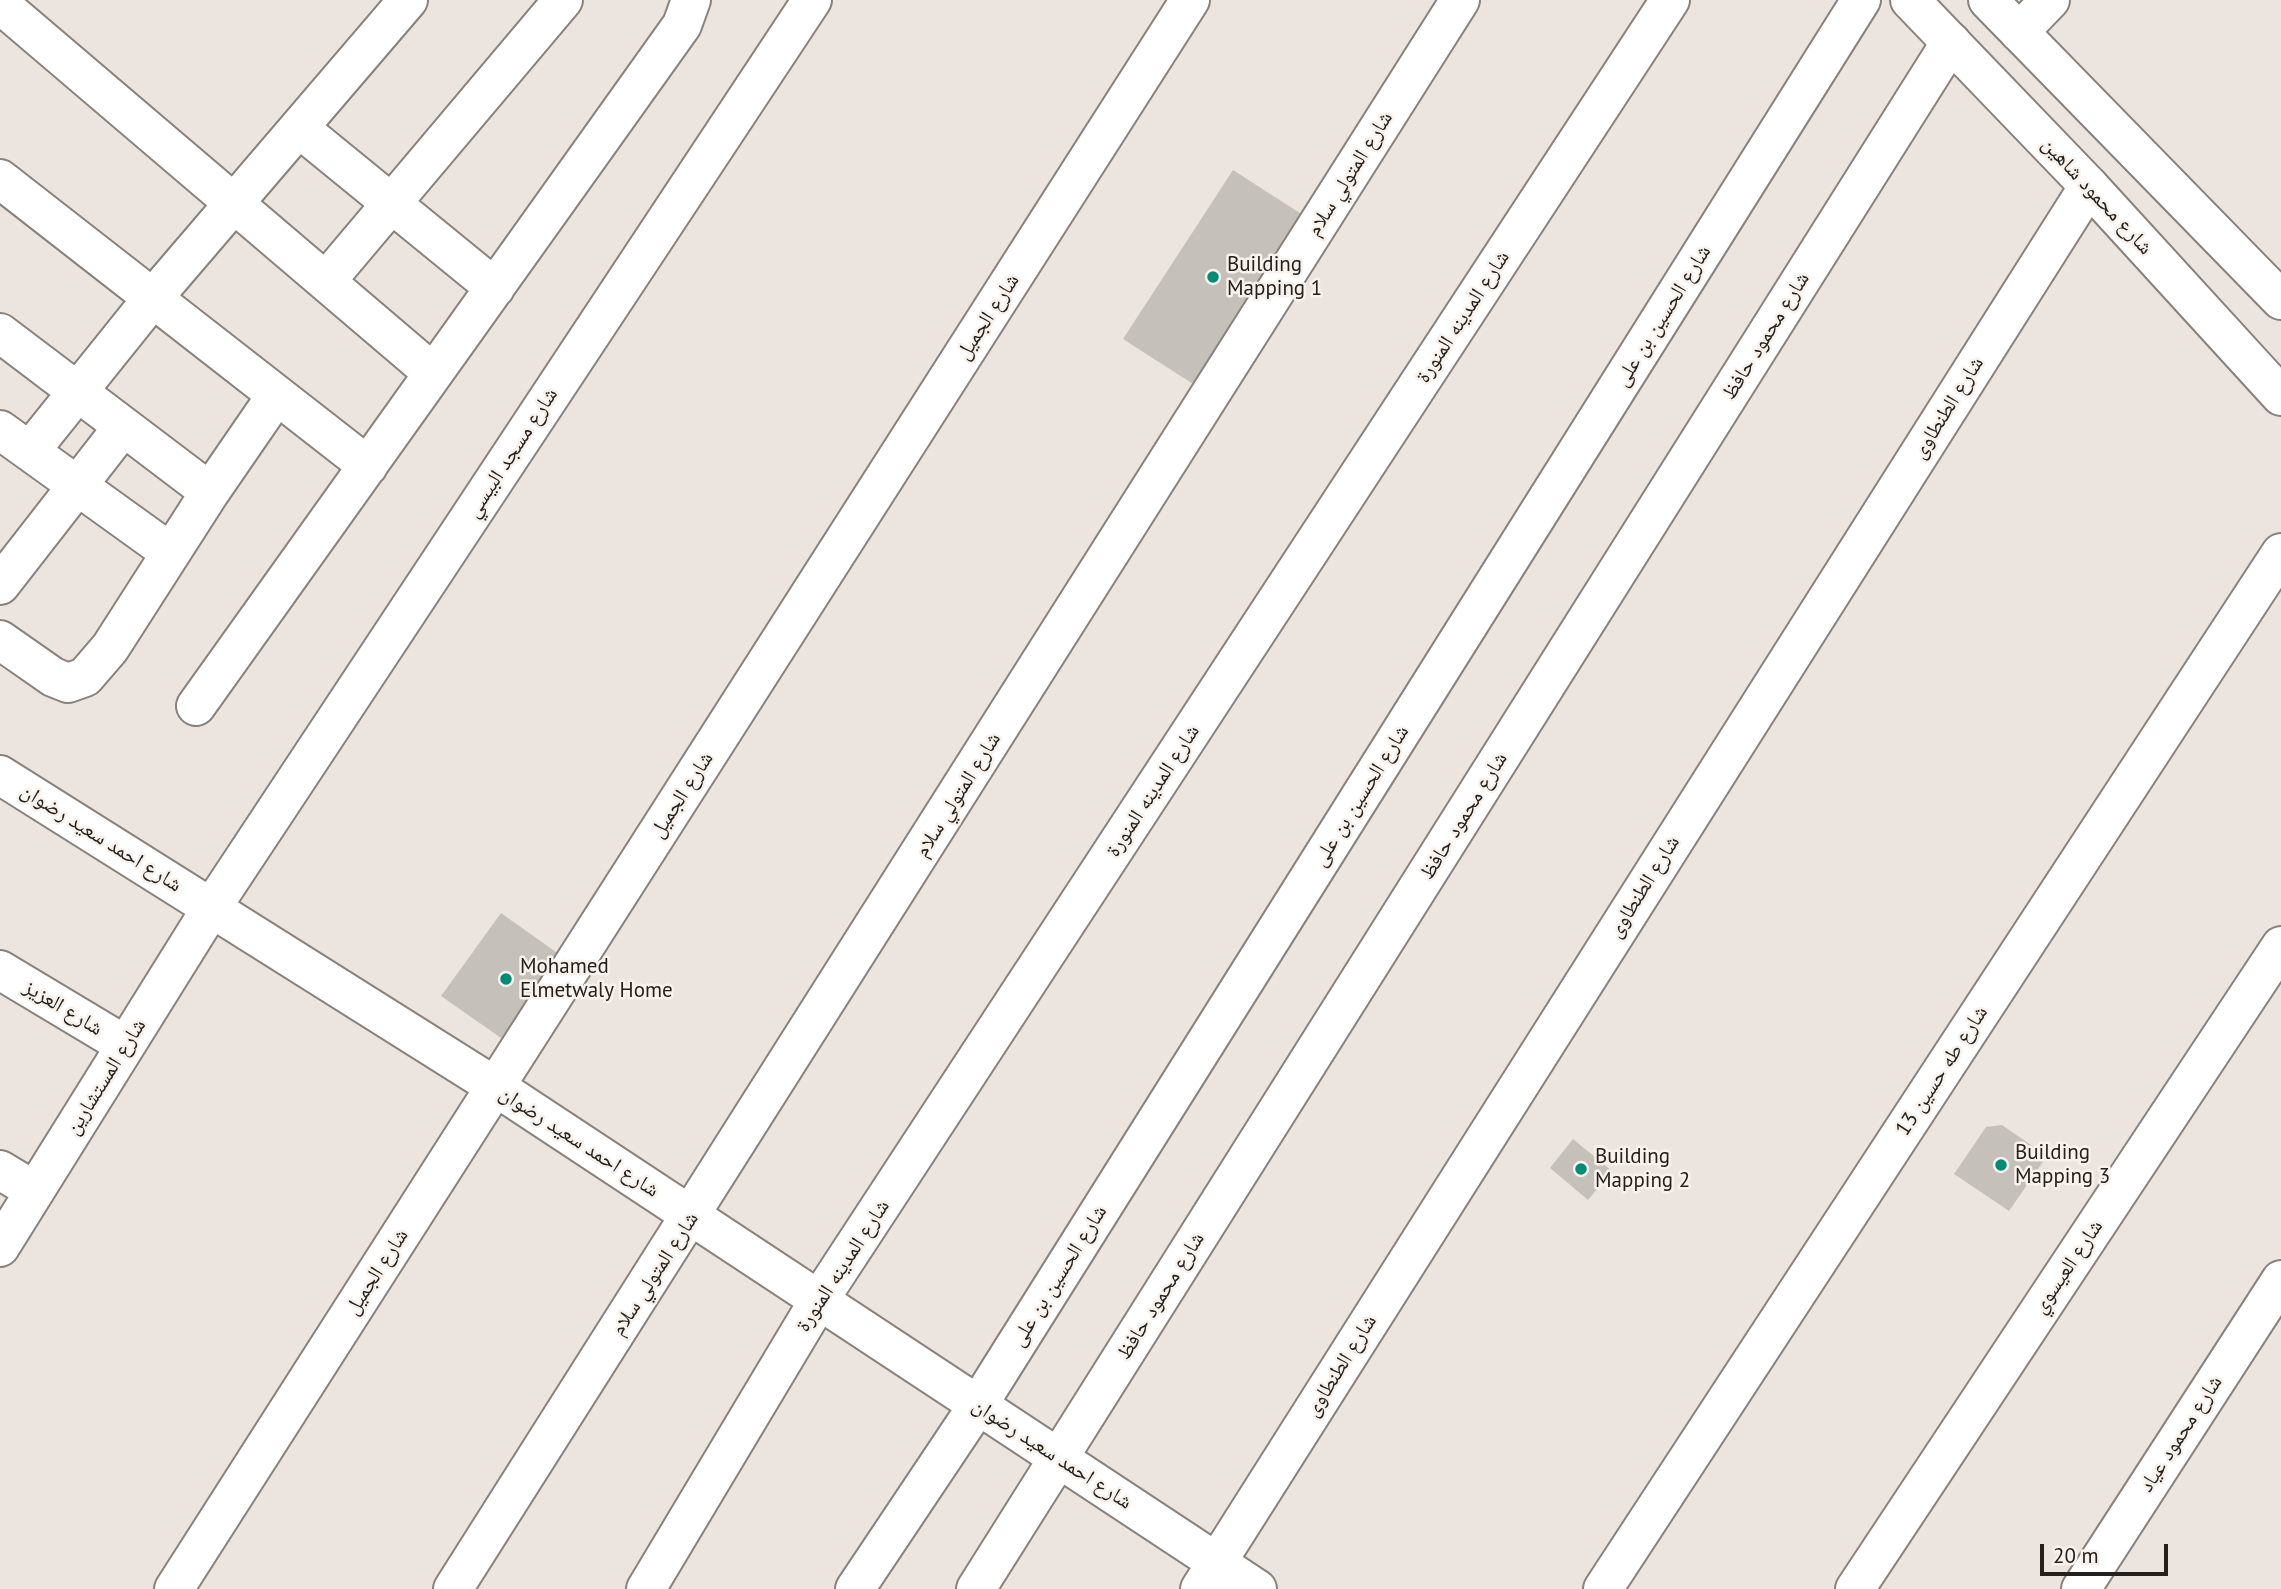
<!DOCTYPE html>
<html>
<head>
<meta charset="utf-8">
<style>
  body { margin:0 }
  #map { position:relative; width:2281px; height:1589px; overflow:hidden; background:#ece5df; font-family:"PT Sans",sans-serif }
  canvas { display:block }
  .scale { position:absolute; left:2040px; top:1544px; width:128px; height:32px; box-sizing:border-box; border:4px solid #23201e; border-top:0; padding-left:9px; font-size:21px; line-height:24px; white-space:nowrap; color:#23201e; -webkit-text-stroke:5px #f9f2ec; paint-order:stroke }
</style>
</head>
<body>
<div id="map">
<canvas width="2281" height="1589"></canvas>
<div class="scale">20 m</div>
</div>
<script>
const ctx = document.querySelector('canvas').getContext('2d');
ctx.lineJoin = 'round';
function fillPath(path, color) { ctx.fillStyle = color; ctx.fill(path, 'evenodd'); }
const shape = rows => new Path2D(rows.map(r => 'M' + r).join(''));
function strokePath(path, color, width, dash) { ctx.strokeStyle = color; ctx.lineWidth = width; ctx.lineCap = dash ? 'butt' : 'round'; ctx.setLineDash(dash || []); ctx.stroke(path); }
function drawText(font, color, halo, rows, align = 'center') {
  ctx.font = font + ' "PT Sans","Noto Naskh Arabic",sans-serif'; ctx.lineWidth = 5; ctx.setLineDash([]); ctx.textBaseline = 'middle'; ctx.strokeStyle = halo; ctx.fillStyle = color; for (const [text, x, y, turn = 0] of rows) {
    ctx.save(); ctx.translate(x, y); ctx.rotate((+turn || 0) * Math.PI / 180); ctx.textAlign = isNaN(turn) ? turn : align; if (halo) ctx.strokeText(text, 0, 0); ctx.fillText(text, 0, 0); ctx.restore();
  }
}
fillPath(shape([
  [1233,170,1303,215,1193,384,1123,339],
  [501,913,570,962,511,1045,441,996],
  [2002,1125,2047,1156,2009,1211,1954,1174,1986,1127],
  [1573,1139,1612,1171,1588,1200,1550,1168]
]), '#c5c1ba');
const street = shape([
  [0,4,433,373],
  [2019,32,2050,0],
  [299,128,495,288],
  [0,179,368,466],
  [326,281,563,0],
  [0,333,210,492,110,648,85,677,68,683,53,677,0,640],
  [0,430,171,553],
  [30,451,152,299,408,0],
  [210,492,276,396],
  [0,585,123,427],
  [196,706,682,25,691,0],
  [0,775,496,1087,1257,1589],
  [0,970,125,1045],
  [0,1170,35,1191],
  [0,1247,212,907,812,0],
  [174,1589,1190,0],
  [453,1589,1460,0],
  [646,1589,819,1300,1670,0],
  [855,1589,978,1405,1861,0],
  [976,1589,1951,42],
  [1200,1589,2089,186],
  [1603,1589,2281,553],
  [1855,1589,2281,946],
  [2081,1589,2281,1280]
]);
const secondary = shape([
  [1910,0,2089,186,2281,396],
  [1988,0,2281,300]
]);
strokePath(street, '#88817c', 42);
strokePath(secondary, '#88817c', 42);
strokePath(street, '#fff', 38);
strokePath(secondary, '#fff', 38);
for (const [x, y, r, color] of [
  [1213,277,7,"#008d75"],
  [506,979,7,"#008d75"],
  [2001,1165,7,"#008d75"],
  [1581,1169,7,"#008d75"]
]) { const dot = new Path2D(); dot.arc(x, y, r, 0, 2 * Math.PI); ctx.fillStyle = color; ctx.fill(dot); strokePath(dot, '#f9f2ec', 2.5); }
drawText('21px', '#23201e', '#f9f2ec', [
  ["شارع المتولي سلام",1350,174,-58],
  ["شارع محمود شاهين",2097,196,47],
  ["شارع الحسين بن على",1663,316,-58],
  ["شارع الجميل",988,317,-57],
  ["شارع المدينه المنورة",1463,317,-57],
  ["شارع محمود حافظ",1766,336,-58],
  ["شارع الطنطاوى",1948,408,-58],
  ["شارع مسجد البيسي",512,453,-57],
  ["شارع المدينه المنورة",1153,791,-57],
  ["شارع الجميل",682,795,-57],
  ["شارع المتولي سلام",958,795,-58],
  ["شارع الحسين بن على",1361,796,-58],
  ["شارع محمود حافظ",1464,816,-58],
  ["شارع احمد سعيد رضوان",101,838,32],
  ["شارع الطنطاوى",1644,887,-58],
  ["شارع العزيز",63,1008,31],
  ["شارع طه حسين 13",1942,1071,-57],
  ["شارع المستشارين",106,1077,-58],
  ["شارع احمد سعيد رضوان",579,1142,33],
  ["شارع المدينه المنورة",843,1266,-57],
  ["شارع العيسوي",2068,1267,-56],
  ["شارع الجميل",377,1272,-57],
  ["شارع المتولي سلام",655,1274,-57],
  ["شارع الحسين بن على",1059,1276,-58],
  ["شارع محمود حافظ",1161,1296,-58],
  ["شارع الطنطاوى",1341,1366,-58],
  ["شارع محمود عياد",2181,1434,-57],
  ["شارع احمد سعيد رضوان",1052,1454,33]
]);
drawText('21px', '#23201e', '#f9f2ec', [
  ["Building",1227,265],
  ["Mapping 1",1227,289],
  ["Mohamed",520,967],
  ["Elmetwaly Home",520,991],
  ["Building",2015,1153],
  ["Mapping 3",2015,1177],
  ["Building",1595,1157],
  ["Mapping 2",1595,1181]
], 'left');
</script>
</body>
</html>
